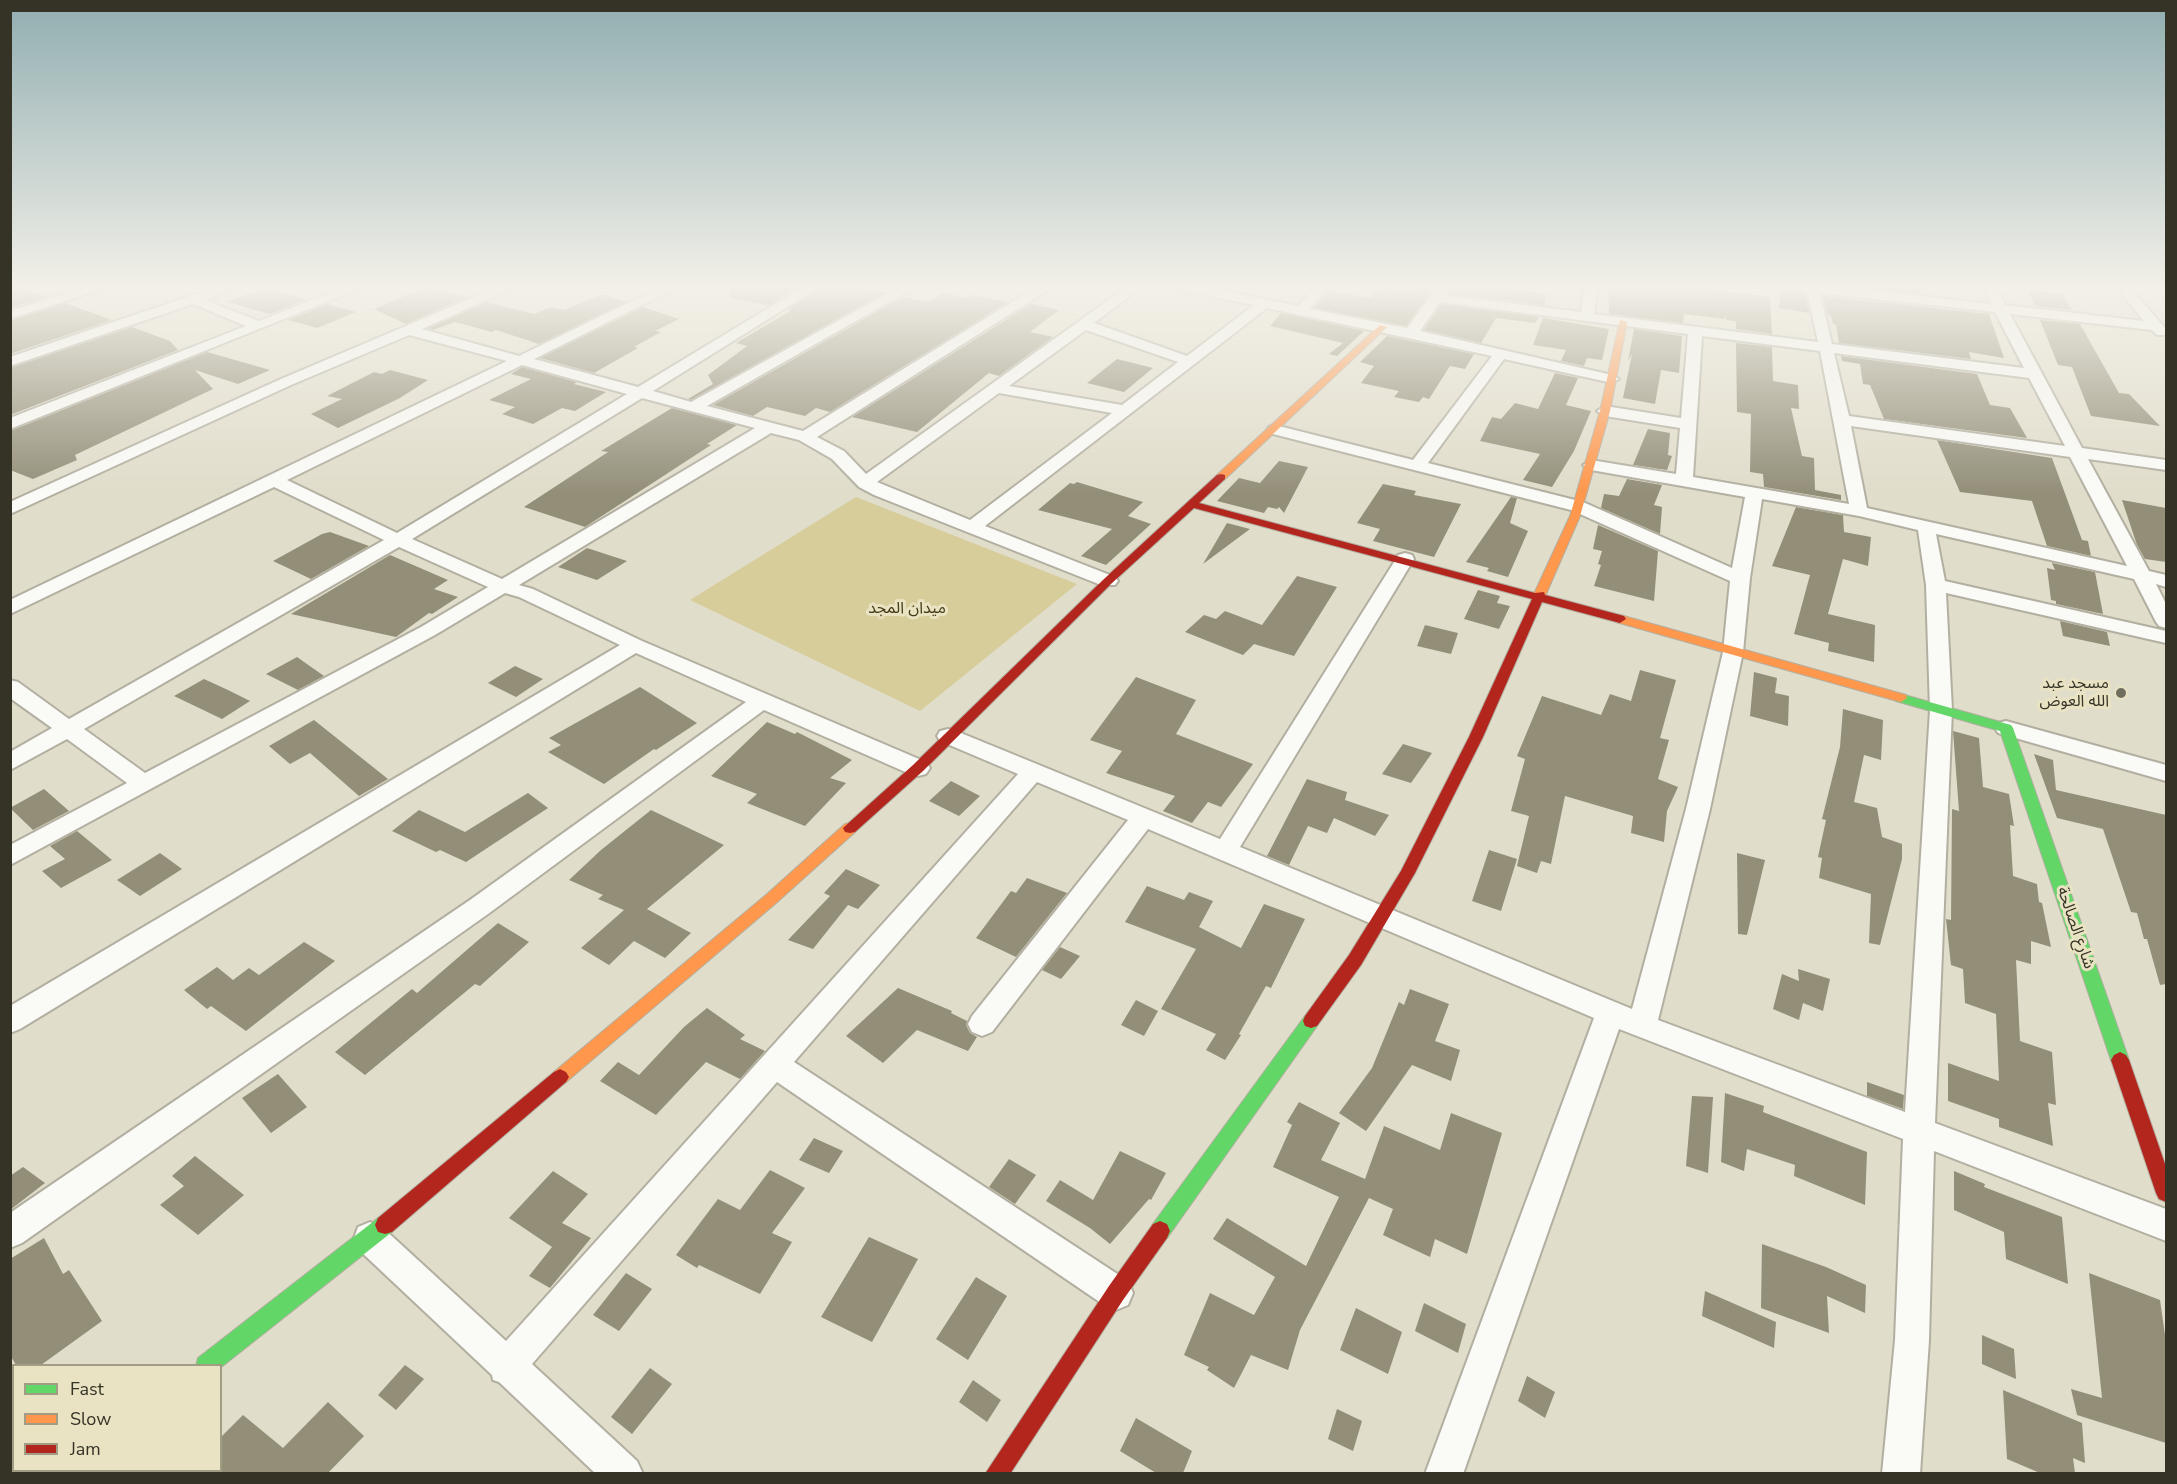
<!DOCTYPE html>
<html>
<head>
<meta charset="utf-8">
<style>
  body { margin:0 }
  #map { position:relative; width:2177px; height:1484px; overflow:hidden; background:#e1ddcb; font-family:"Nunito Sans",sans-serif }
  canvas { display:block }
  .frame { position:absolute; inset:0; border:12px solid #353326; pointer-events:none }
  .legend { position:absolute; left:12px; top:1364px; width:210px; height:108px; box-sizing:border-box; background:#e9e3c3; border:2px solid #a19d84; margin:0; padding:8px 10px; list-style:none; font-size:18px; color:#353326 }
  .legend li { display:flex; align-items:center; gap:12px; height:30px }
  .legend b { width:30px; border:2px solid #a19d84 }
</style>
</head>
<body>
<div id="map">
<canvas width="2177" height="1484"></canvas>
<div class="frame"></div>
<ul class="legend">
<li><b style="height:8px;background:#63d668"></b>Fast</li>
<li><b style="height:8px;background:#ff974d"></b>Slow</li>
<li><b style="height:8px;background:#b3261e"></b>Jam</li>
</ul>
</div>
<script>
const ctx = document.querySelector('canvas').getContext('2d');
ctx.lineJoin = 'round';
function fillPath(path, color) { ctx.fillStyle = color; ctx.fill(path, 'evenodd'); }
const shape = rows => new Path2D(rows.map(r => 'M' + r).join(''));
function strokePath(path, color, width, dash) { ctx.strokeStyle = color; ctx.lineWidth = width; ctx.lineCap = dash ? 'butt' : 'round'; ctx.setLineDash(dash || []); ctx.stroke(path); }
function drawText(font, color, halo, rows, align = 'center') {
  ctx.font = font + ' "Nunito Sans","Noto Sans Arabic",sans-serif'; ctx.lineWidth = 6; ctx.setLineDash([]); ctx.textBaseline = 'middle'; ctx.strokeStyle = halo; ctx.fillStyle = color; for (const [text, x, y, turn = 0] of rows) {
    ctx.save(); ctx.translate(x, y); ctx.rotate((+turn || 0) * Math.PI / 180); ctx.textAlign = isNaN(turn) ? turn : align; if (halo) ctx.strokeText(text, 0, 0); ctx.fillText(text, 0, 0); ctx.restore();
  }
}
fillPath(shape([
  [856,497,1077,584,920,711,690,600]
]), '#d7cd9b');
fillPath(shape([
  [10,286,15,286,47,297,10,308],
  [731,286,800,286,769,305,730,298],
  [823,286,854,286,884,293,691,400,688,399,713,384,708,375,747,346,736,343,792,310,788,309],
  [1380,286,1410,292,1411,286,1435,286,1406,326,1314,308,1328,291,1371,298],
  [1453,286,1516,286,1514,290,1546,294,1544,305,1449,293],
  [1608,286,1714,286,1713,290,1770,297,1772,334,1736,329,1736,321,1726,320,1726,316,1724,319,1684,314,1683,323,1609,314],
  [1781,286,1785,286,1788,291,1805,293,1809,313,1779,308],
  [1856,286,1920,286,1920,294],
  [425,287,467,297,406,324,374,309],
  [264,288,307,299,270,314,227,302],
  [2028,290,2062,294,2072,310,2035,306],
  [943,293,965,298,971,295,1008,302,830,412,816,408,805,416,767,407,753,416,713,405,903,297,928,302],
  [603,294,626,302,539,344,496,330,492,332,455,322,433,330,429,328,487,302,534,314,551,307,564,310],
  [1823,296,1989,314,2004,358,1969,352,1971,359,1839,343,1836,325,1833,324,1831,316,1828,315],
  [65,303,112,320,10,354,10,321],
  [327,304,356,312,317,328,288,320],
  [1031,304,1059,310,1030,332,1053,337,999,376,989,373,917,432,852,417],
  [1441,304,1539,317,1535,323,1496,318,1481,343,1424,330],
  [643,307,679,319,655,331,661,332,634,347,638,348,594,373,540,358],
  [1281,313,1364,331,1337,356,1329,354,1343,343,1270,326],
  [1543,318,1609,329,1602,360,1587,358,1584,366,1561,361,1566,350,1533,345],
  [2040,320,2080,324,2119,393,2129,394,2160,426,2091,416,2072,367,2058,365],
  [132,327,170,341,178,350,10,415,10,368],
  [1634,329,1682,336,1679,373,1661,370,1655,404,1623,398,1632,354,1628,361],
  [1387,336,1474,354,1465,369,1450,366,1429,399,1423,397,1419,402,1394,397,1399,391,1361,383,1374,366,1360,362],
  [1736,343,1772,347,1773,381,1798,385,1799,409,1791,408,1802,456,1814,458,1815,490,1841,495,1841,500,1764,487,1763,474,1750,472,1751,414,1737,412],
  [207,352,270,370,238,384,195,370,213,389,75,455,77,460,33,479,10,470,10,431],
  [1841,356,1977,374,1990,405,2010,408,2027,438,1884,419,1870,385,1863,384,1860,364,1842,361],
  [1117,359,1153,368,1124,392,1087,383],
  [522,367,577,382,574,384,606,392,575,411,562,408,533,424,502,414,515,407,489,400,531,379,511,374],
  [390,370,428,380,400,398,338,428,311,414,342,399,327,396,374,372,382,374],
  [1555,373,1578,378,1566,405,1591,411,1574,451,1552,487,1523,480,1540,454,1480,441,1492,417,1501,419,1515,403,1538,409],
  [672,408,737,425,707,444,711,445,585,527,524,507,608,452,601,451],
  [1648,429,1670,433,1668,455,1672,456,1667,470,1633,465],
  [1937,440,2052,458,2082,540,2088,541,2091,556,2047,546,2032,501,1960,492],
  [1279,461,1308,467,1284,513,1279,507,1277,509,1268,507,1264,513,1217,501,1239,478,1260,483],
  [1627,479,1662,485,1654,505,1662,507,1660,534,1601,508,1604,494,1619,496],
  [1077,482,1143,502,1128,516,1151,524,1106,565,1081,556,1112,529,1038,510,1070,483,1074,484],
  [1383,484,1416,491,1414,495,1461,504,1434,557,1373,541,1380,529,1357,523],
  [1511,497,1517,498,1510,523,1528,531,1508,577,1487,571,1489,568,1466,562],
  [2122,500,2166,508,2166,562,2145,559,2137,545],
  [1796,507,1843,515,1844,532,1871,537,1868,566,1843,559,1828,614,1875,625,1874,662,1828,651,1829,643,1794,634,1810,575,1772,566],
  [1227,523,1250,529,1203,564],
  [1598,525,1658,551,1654,601,1594,586,1601,565,1598,564,1602,551,1593,549],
  [330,532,369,546,311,579,273,561,322,534],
  [587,548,627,561,597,580,558,567],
  [390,555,448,580,434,589,458,597,432,614,429,613,396,637,291,614],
  [2052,563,2095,572,2103,614,2056,604,2056,601,2051,600,2047,568,2055,570],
  [1297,576,1337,587,1294,656,1254,644,1243,655,1185,632,1204,615,1216,619,1225,611,1262,625],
  [1478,590,1500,596,1497,603,1510,606,1499,629,1464,619],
  [2060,621,2107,632,2110,646,2063,636],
  [1425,625,1458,633,1451,654,1417,646],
  [297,657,324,676,298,690,266,674],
  [515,666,543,679,516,697,488,683],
  [1640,670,1676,680,1660,738,1669,740,1658,779,1678,787,1667,811,1664,842,1631,833,1633,816,1565,796,1551,864,1541,861,1537,873,1517,866,1529,816,1511,811,1525,759,1517,756,1542,696,1601,715,1610,694,1631,701],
  [1754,672,1777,678,1775,693,1789,696,1788,726,1750,716],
  [1136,677,1196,700,1176,734,1253,764,1221,807,1208,802,1192,823,1163,811,1175,796,1106,773,1122,751,1090,740],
  [204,679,228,690,250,701,222,719,174,696],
  [640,687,697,723,656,750,654,749,604,784,548,752,561,745,549,738],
  [1843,709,1883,720,1881,760,1864,755,1854,802,1877,808,1882,837,1902,844,1902,859,1880,945,1869,943,1871,894,1819,878,1822,858,1818,857,1826,820,1822,819,1840,747],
  [314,720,324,728,388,779,359,796,310,753,290,764,269,746],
  [767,722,795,734,797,732,852,760,830,778,846,783,805,826,747,803,757,794,711,776],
  [1953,731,1979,738,1983,787,2009,794,2014,826,2010,825,2013,876,2037,884,2039,902,2042,903,2051,947,2031,941,2031,964,2016,960,2020,1041,2052,1052,2056,1105,2048,1103,2053,1146,1999,1127,1999,1119,1948,1101,1948,1063,1999,1081,1996,1014,1965,1003,1963,969,1951,965,1946,919,1951,920,1952,809,1959,811],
  [1403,744,1432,753,1411,783,1382,774],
  [2034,754,2053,760,2056,790,2166,815,2166,984,2160,985,2147,939,2144,939,2137,913,2131,912,2103,829,2057,818],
  [1307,779,1347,792,1345,800,1389,815,1375,836,1334,818,1327,833,1308,826,1289,865,1267,856],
  [951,781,980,796,959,816,929,801],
  [44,789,69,811,33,830,10,808],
  [528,793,548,808,466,862,440,850,436,852,392,831,419,810,465,832],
  [651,810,724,845,647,909,691,933,665,958,634,941,609,965,581,948,624,910,598,899,603,895,569,880,601,850],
  [77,831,112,860,61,888,42,871,65,859,50,846],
  [1489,850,1517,859,1501,911,1472,901],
  [160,853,182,869,140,896,117,880],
  [1737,853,1765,860,1747,935,1738,934],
  [846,869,880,885,858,909,848,905,813,949,788,940,830,896,824,893],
  [1027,878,1067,893,1016,957,976,938,1011,891,1016,893],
  [1147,886,1184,900,1189,892,1213,901,1199,927,1241,948,1264,904,1305,919,1271,988,1266,986,1239,1034,1241,1035,1225,1060,1206,1050,1216,1034,1161,1009,1196,949,1125,922],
  [498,923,529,942,480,986,475,984,365,1075,335,1052,412,989,417,993],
  [304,942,335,961,246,1031,211,1006,207,1009,184,990,217,967,233,980,249,968,259,975],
  [1060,947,1080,956,1061,979,1042,970],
  [1798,969,1830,979,1823,1011,1803,1003,1799,1020,1773,1009,1782,974,1799,981],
  [898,988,952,1011,951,1013,967,1021,966,1025,970,1033,977,1037,968,1051,917,1030,883,1063,846,1036],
  [1410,989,1449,1004,1435,1041,1460,1050,1451,1081,1412,1065,1366,1131,1339,1113,1372,1068,1399,1002,1404,1005],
  [1136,1000,1158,1011,1144,1036,1121,1025],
  [707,1008,745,1035,740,1039,765,1051,740,1079,706,1062,656,1115,600,1081,618,1062,639,1075,684,1027],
  [278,1074,307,1107,271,1133,242,1098],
  [1867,1082,1904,1095,1903,1109,1867,1096],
  [1725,1093,1764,1106,1763,1112,1867,1152,1865,1205,1794,1176,1795,1165,1747,1149,1744,1171,1721,1162],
  [1692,1096,1713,1097,1708,1173,1686,1166],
  [1299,1102,1340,1123,1321,1160,1365,1179,1384,1126,1440,1150,1451,1113,1502,1133,1467,1254,1435,1239,1430,1257,1383,1235,1393,1209,1369,1198,1300,1330,1288,1370,1251,1355,1234,1388,1207,1370,1209,1367,1184,1355,1210,1293,1254,1315,1275,1277,1213,1239,1227,1218,1306,1266,1339,1197,1273,1167,1292,1125,1287,1122],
  [814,1138,843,1151,829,1173,799,1160],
  [1120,1151,1166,1173,1151,1200,1149,1199,1110,1244,1090,1228,1046,1201,1060,1180,1093,1200],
  [195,1156,244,1195,198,1235,160,1205,184,1186,172,1176],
  [1009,1159,1036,1175,1015,1204,989,1187],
  [23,1167,45,1183,10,1210,10,1176],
  [770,1170,805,1188,772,1233,792,1242,760,1294,699,1265,697,1268,676,1255,718,1199,740,1210],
  [553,1171,588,1194,562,1223,591,1238,550,1288,529,1276,552,1247,509,1218],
  [1954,1171,1985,1184,1984,1187,2062,1217,2068,1284,2006,1259,2004,1232,1954,1210],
  [869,1237,918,1259,872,1342,821,1317],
  [44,1238,63,1274,69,1270,102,1321,41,1365,16,1365,10,1355,10,1259],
  [1762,1244,1826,1267,1866,1285,1865,1313,1827,1296,1829,1333,1761,1308],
  [626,1273,652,1289,619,1331,593,1315],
  [2089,1273,2160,1300,2166,1342,2166,1443,2077,1415,2071,1389,2102,1398],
  [976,1277,1007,1296,968,1360,936,1339],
  [1705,1291,1776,1322,1774,1348,1702,1316],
  [1424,1303,1466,1324,1458,1353,1415,1331],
  [1356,1308,1402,1332,1388,1374,1340,1350],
  [1982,1335,2014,1349,2016,1379,1982,1364],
  [405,1365,424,1379,396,1410,378,1395],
  [650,1368,672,1384,632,1434,611,1417],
  [1527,1376,1555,1392,1545,1418,1518,1401],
  [973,1380,1001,1400,987,1422,959,1402],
  [2003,1390,2082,1423,2085,1463,2073,1458,2075,1473,2040,1473,2007,1459],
  [328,1402,364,1436,328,1473,220,1473,220,1438,243,1415,283,1448],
  [1337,1409,1362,1421,1353,1451,1328,1439],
  [1136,1418,1192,1451,1183,1473,1156,1473,1120,1451]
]), '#928e78');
const street = shape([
  [90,286,111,286,10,319,10,311,90,286],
  [220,286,240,286,205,300,259,321,347,286,366,286,10,429,10,418,246,326,193,304,10,366,10,357,220,286],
  [500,286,518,286,422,329,519,356,663,286,680,286,534,359,638,387,805,286,821,286,653,391,691,402,901,286,917,286,707,406,803,431,1038,286,1054,286,817,437,844,451,866,474,1128,286,1143,286,1094,323,1187,356,1254,305,1178,290,1172,286,1200,286,1298,306,1316,286,1329,286,1310,309,1407,328,1438,286,1451,286,1445,295,1581,312,1585,286,1598,286,1594,314,1818,342,1807,291,1788,289,1787,286,1832,286,1991,304,1982,286,1995,286,2005,305,2144,321,2115,286,2128,286,2166,329,2166,335,2157,335,2152,330,2010,314,2082,448,2166,460,2166,470,2088,459,2149,571,2166,575,2166,587,2156,584,2166,604,2166,628,2159,626,2156,622,2134,579,1936,534,1945,581,2166,631,2166,643,1946,593,1952,710,1935,1123,2166,1209,2166,1241,1934,1151,1929,1340,1920,1474,1882,1474,1895,1340,1903,1139,1619,1029,1463,1474,1425,1474,1594,1018,1148,829,992,1032,982,1036,972,1032,968,1024,972,1016,1128,820,1037,782,794,1062,1128,1281,1133,1293,1128,1305,1116,1310,1104,1305,777,1082,532,1364,637,1461,643,1474,596,1474,499,1382,493,1380,492,1375,358,1249,354,1238,358,1227,370,1222,382,1227,506,1341,1018,774,940,741,937,736,940,731,948,729,956,731,1220,839,1396,559,1398,555,1405,553,1412,555,1414,559,1240,847,1632,1009,1686,809,1723,652,1730,581,1571,510,1269,433,1267,430,1269,427,1275,425,1413,460,1492,356,1267,308,985,526,1115,577,1118,581,1115,585,1101,585,874,495,859,487,832,459,799,440,771,433,519,585,533,589,642,641,926,762,930,768,926,774,918,776,910,774,764,710,488,914,22,1243,10,1248,10,1213,470,900,746,702,636,653,20,1029,10,1033,10,1006,620,645,519,597,505,593,435,635,10,865,10,845,127,783,67,739,10,770,10,752,52,728,10,698,10,680,18,682,69,719,384,540,274,487,10,614,10,600,507,361,409,335,291,385,10,514,10,502,281,379,500,286],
  [1820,293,1995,312,2024,368,1832,344,1820,293],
  [1440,302,1688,334,1681,418,1605,406,1597,411,1605,416,1680,428,1676,474,1591,460,1583,465,1591,470,1745,497,1732,568,1583,502,1428,463,1504,359,1612,383,1619,379,1612,375,1420,331,1440,302],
  [1086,330,1178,362,1122,405,1009,386,1086,330],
  [1702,336,1820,351,1849,504,1693,477,1702,336],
  [1834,353,2029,378,2065,446,1849,416,1834,353],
  [522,365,627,394,397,533,287,480,522,365],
  [999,393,1112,413,970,520,877,482,999,393],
  [642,398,755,428,502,579,412,539,642,398],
  [1851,426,2070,457,2127,566,1867,508,1851,426],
  [1762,499,1859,516,1918,530,1926,585,1930,710,1905,1112,1658,1020,1710,809,1743,652,1750,578,1762,499],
  [399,547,488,587,421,627,145,773,84,729,399,547],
  [2006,721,2166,765,2166,781,1998,733,1995,728,1998,723,2006,721],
  [50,1470,90,1470,88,1474,48,1474,50,1470]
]);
const fast = shape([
  [1901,694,2011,725,2013,728,2129,1060,2126,1065,2120,1068,2114,1065,2111,1060,2000,731,1896,701,1895,698,1896,695,1901,694],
  [1311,1014,1317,1016,1319,1021,1317,1026,1167,1238,1160,1241,1153,1238,1150,1231,1153,1224,1305,1016,1311,1014],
  [385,1216,392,1218,395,1225,392,1232,220,1368,220,1366,196,1366,198,1358,378,1218,385,1216]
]);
const slow = shape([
  [1620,320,1627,322,1610,411,1580,516,1546,594,1544,596,1536,596,1534,594,1570,516,1600,411,1620,320],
  [1380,325,1387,327,1225,479,1217,479,1217,475,1380,325],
  [1620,615,1906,695,1907,698,1901,702,1616,622,1614,619,1620,615],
  [850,823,855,824,857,828,855,832,776,903,566,1082,560,1085,554,1082,551,1077,554,1072,766,895,845,824,850,823]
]);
const jam = shape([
  [1221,474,1225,475,1225,479,1199,503,1535,593,1544,592,1545,595,1624,616,1626,619,1620,623,1542,602,1483,737,1415,873,1361,965,1317,1026,1311,1028,1305,1026,1303,1021,1305,1016,1349,955,1401,871,1469,737,1532,599,1194,508,1112,583,923,771,855,832,850,833,845,832,843,828,913,765,1104,579,1217,475,1221,474],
  [2120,1052,2126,1055,2129,1060,2166,1167,2166,1202,2159,1199,2156,1193,2111,1060,2114,1055,2120,1052],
  [560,1069,566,1072,569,1077,566,1082,392,1232,385,1234,378,1232,375,1225,378,1218,554,1072,560,1069],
  [1160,1221,1167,1224,1170,1231,1167,1238,1123,1300,1010,1474,985,1474,1109,1286,1153,1224,1160,1221]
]);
strokePath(street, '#b2afa1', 4);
strokePath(fast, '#b2afa1', 2);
strokePath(slow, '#b2afa1', 2);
strokePath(jam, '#b2afa1', 2);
fillPath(street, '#fafaf7');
fillPath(fast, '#63d668');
fillPath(slow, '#ff974d');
fillPath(jam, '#b3261e');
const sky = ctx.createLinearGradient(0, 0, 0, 494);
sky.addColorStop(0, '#91aeb1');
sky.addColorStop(0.58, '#f2f0e8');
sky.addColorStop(1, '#f2f0e800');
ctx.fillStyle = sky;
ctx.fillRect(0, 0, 2177, 494);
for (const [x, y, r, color] of [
  [2121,693,6,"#716e60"]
]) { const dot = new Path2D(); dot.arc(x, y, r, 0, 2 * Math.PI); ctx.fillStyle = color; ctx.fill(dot); strokePath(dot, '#e9e3c3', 2); }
drawText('16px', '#423b15', '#e9e3c3', [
  ["ميدان المجد",907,609]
]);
drawText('16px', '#353326', '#e9e3c3', [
  ["مسجد عبد",2109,684],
  ["الله العوض",2109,702]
], 'right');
drawText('16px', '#353326', '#e9e3c3', [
  ["شارع الصالحة",2075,928,71]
]);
</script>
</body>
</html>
